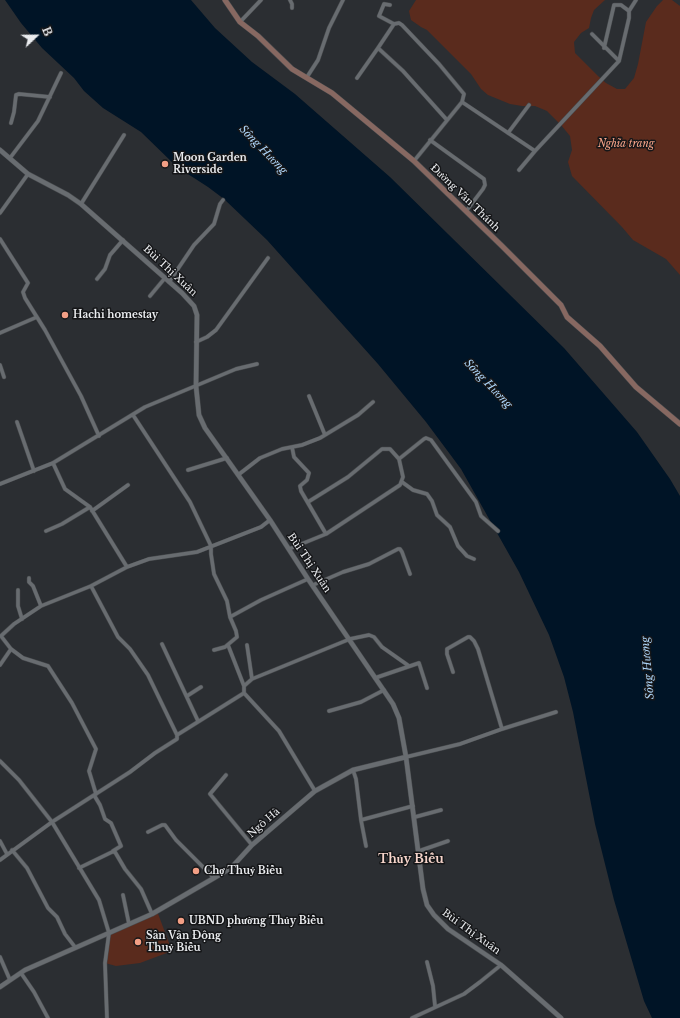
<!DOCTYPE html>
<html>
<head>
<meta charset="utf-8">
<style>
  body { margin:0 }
  #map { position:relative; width:680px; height:1018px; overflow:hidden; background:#2b2e32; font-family:"Libre Baskerville",serif }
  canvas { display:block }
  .north { position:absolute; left:16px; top:16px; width:40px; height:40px; -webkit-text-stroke:3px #151618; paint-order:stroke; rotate:68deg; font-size:11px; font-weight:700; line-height:16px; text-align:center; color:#eaecef }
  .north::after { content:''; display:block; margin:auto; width:14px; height:18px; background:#eaecef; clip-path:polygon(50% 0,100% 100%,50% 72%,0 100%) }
</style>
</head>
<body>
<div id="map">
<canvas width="680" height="1018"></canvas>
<div class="north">B</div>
</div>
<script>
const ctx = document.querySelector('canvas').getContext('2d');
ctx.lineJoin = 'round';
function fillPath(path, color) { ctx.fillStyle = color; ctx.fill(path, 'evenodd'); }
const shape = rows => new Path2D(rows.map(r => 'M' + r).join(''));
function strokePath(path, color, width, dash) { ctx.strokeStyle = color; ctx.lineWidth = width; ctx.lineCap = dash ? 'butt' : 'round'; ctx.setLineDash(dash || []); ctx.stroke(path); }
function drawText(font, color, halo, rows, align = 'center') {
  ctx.font = font + ' "Libre Baskerville",serif'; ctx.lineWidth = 3; ctx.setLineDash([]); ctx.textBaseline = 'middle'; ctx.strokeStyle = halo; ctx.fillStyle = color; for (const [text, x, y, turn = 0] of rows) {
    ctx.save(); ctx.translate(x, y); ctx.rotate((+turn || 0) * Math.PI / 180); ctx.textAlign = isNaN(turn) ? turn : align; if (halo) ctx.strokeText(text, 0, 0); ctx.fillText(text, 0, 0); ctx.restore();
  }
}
fillPath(shape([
  [416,0,605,0,594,10,591,18,589,28,581,33,574,42,575,53,598,76,606,83,617,89,625,89,634,78,638,64,646,22,657,6,663,0,672,0,680,6,680,275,666,259,633,240,622,227,572,176,568,162,572,150,570,136,561,125,547,111,535,106,522,106,510,104,488,95,481,89,471,74,427,30,421,27,411,20,409,11],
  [157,911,172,951,140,963,116,966,105,963,109,933]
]), '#5a2b1d');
fillPath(shape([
  [5,0,191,0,215,28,252,62,295,94,390,177,564,348,637,432,670,479,680,496,680,1018,652,1018,644,1001,614,900,595,824,573,712,564,677,549,635,519,572,461,469,426,422,378,364,267,240,224,199,208,187,177,167,141,132,103,108,84,91,74,78,42,48,21,23]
]), '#001426');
const minor = shape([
  [290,0,292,4,292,8],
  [390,5,384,4,379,16,394,24,378,48,403,71,447,120],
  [240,22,261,0],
  [394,24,399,23,402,25,439,64,464,94,462,102],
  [592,34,619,61],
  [604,48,614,5,621,5,629,11],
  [307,77,318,60,329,28,343,0],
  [357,78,378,48],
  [11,123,14,112,16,95,19,94,50,97],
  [508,133,529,105],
  [430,140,484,179,485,185,483,189,467,210],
  [10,158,38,121,61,73],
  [414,161,462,102,535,151,619,61,629,18,629,11,636,0],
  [519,170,535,151],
  [81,204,124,135],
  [0,213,28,174],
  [0,239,28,283,23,292,25,298,45,330,81,396,99,436],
  [97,279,105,269,110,255,123,240],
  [169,282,194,245,214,224,220,204,223,200],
  [150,296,165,278],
  [0,333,37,317],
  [196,342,207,337,216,330,268,258],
  [0,365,4,377],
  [309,396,325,435],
  [133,415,190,502,211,546,211,554,214,574,227,601,230,617,236,631,237,637,225,647,214,650],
  [17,422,34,471],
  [292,447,294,457,309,473,307,480,300,486,301,491,326,534],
  [399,459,424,439,426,438,431,440,476,502,481,516,498,531],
  [53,463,65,489,90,507,127,567,149,559,197,552,261,527,270,520],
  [188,470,227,458],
  [238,475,260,458,282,449,302,445,320,438,358,415,373,402],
  [402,482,413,490,427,494,432,501,437,515,450,527,458,546,467,556,474,559],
  [0,484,53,463,145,407,236,369,257,364],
  [92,511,128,485],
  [46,531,62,524,90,507],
  [289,549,326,534,400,485,403,477,399,459,390,449,382,449,348,477,308,502],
  [29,578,29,582,33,586,41,606],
  [313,585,343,572,369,564,398,549,400,549,402,552,410,574],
  [91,586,118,637,130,649,148,675,177,735],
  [18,590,18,606,22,619],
  [230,617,261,600,308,579],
  [162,644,198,721],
  [228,645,244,686],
  [247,645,252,679],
  [0,665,11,649],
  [453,672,447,654,447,649,468,637,470,637,474,641,478,649,502,729],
  [375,678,419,663,427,688],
  [244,693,279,731,315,791],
  [187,696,201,687],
  [329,711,361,702,384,690],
  [406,757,460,744,502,729,556,712],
  [0,761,19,780,52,822,99,900,109,933,105,963,107,1018],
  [353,770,356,779,361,820,366,846],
  [226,775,210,794,252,845],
  [96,794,89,771,96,749,72,703,48,666,23,658,11,649,1,636,14,624,41,606,91,586,127,567],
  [94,795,100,805,105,819,111,823,121,846,113,851],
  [415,817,441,810],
  [361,820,413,806],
  [148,832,162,825,165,825,176,840,214,878],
  [0,841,7,854],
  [12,850,27,868,48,908,57,917,65,934,75,947],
  [419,851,448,841],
  [0,860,52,822,130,772,155,753,177,739,177,735,244,693,244,686,252,679,350,639,369,635,374,637,382,647,409,666],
  [79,868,112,852,115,852,125,869,141,889,152,914],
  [123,895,129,924],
  [0,957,10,980],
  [427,962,433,986,435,1006],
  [21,973,34,992,48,1018],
  [412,1018,464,994,480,982,501,965]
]);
const tertiary = shape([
  [0,150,28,174,68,195,81,204,182,293,194,306,197,315,196,386,199,415,205,428,270,520,308,579,378,682,393,704,399,718,406,757,423,889,427,905,434,915,448,929,501,965,561,1018],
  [0,987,25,970,152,914,214,878,231,868,252,845,315,791,353,770,406,757]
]);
const secondary = shape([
  [225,0,240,22,258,36,292,69,332,93,414,161,502,246,561,305,567,317,600,346,636,387,680,424]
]);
strokePath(minor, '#474a4d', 4.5);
strokePath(tertiary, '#474a4d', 5.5);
strokePath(secondary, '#474a4d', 6);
strokePath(minor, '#686c70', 3.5);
strokePath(tertiary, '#686c70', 4.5);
strokePath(secondary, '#876861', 5);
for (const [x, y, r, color] of [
  [165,164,4,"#f39f85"],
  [65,315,4,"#f39f85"],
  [196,871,4,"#f39f85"],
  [181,921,4,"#f39f85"],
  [138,942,4,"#f39f85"]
]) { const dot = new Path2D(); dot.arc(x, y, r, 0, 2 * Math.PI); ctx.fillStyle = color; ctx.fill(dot); strokePath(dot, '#151618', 1.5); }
drawText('italic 10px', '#fca68b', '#151618', [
  ["Nghĩa trang",626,144]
]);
drawText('bold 10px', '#eaecef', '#151618', [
  ["Moon Garden",173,158],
  ["Riverside",173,170],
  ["Hachi homestay",73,315],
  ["Chợ Thuỷ Biều",204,871],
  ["UBND phường Thủy Biều",189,921],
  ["Sân Vận Động",146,936],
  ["Thuỷ Biều",146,948]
], 'left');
drawText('10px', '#eaecef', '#151618', [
  ["Đường Văn Thánh",465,198,44],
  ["Bùi Thị Xuân",170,271,43],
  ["Bùi Thị Xuân",309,563,56],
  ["Ngô Hà",264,823,-41],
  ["Bùi Thị Xuân",471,932,36]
]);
drawText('italic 11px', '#aed6fa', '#151618', [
  ["Sông Hương",263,150,46],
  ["Sông Hương",488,384,46],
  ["Sông Hương",648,668,-95]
]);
drawText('bold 12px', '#f6d5cb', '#151618', [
  ["Thủy Biều",411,860]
]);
</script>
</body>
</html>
